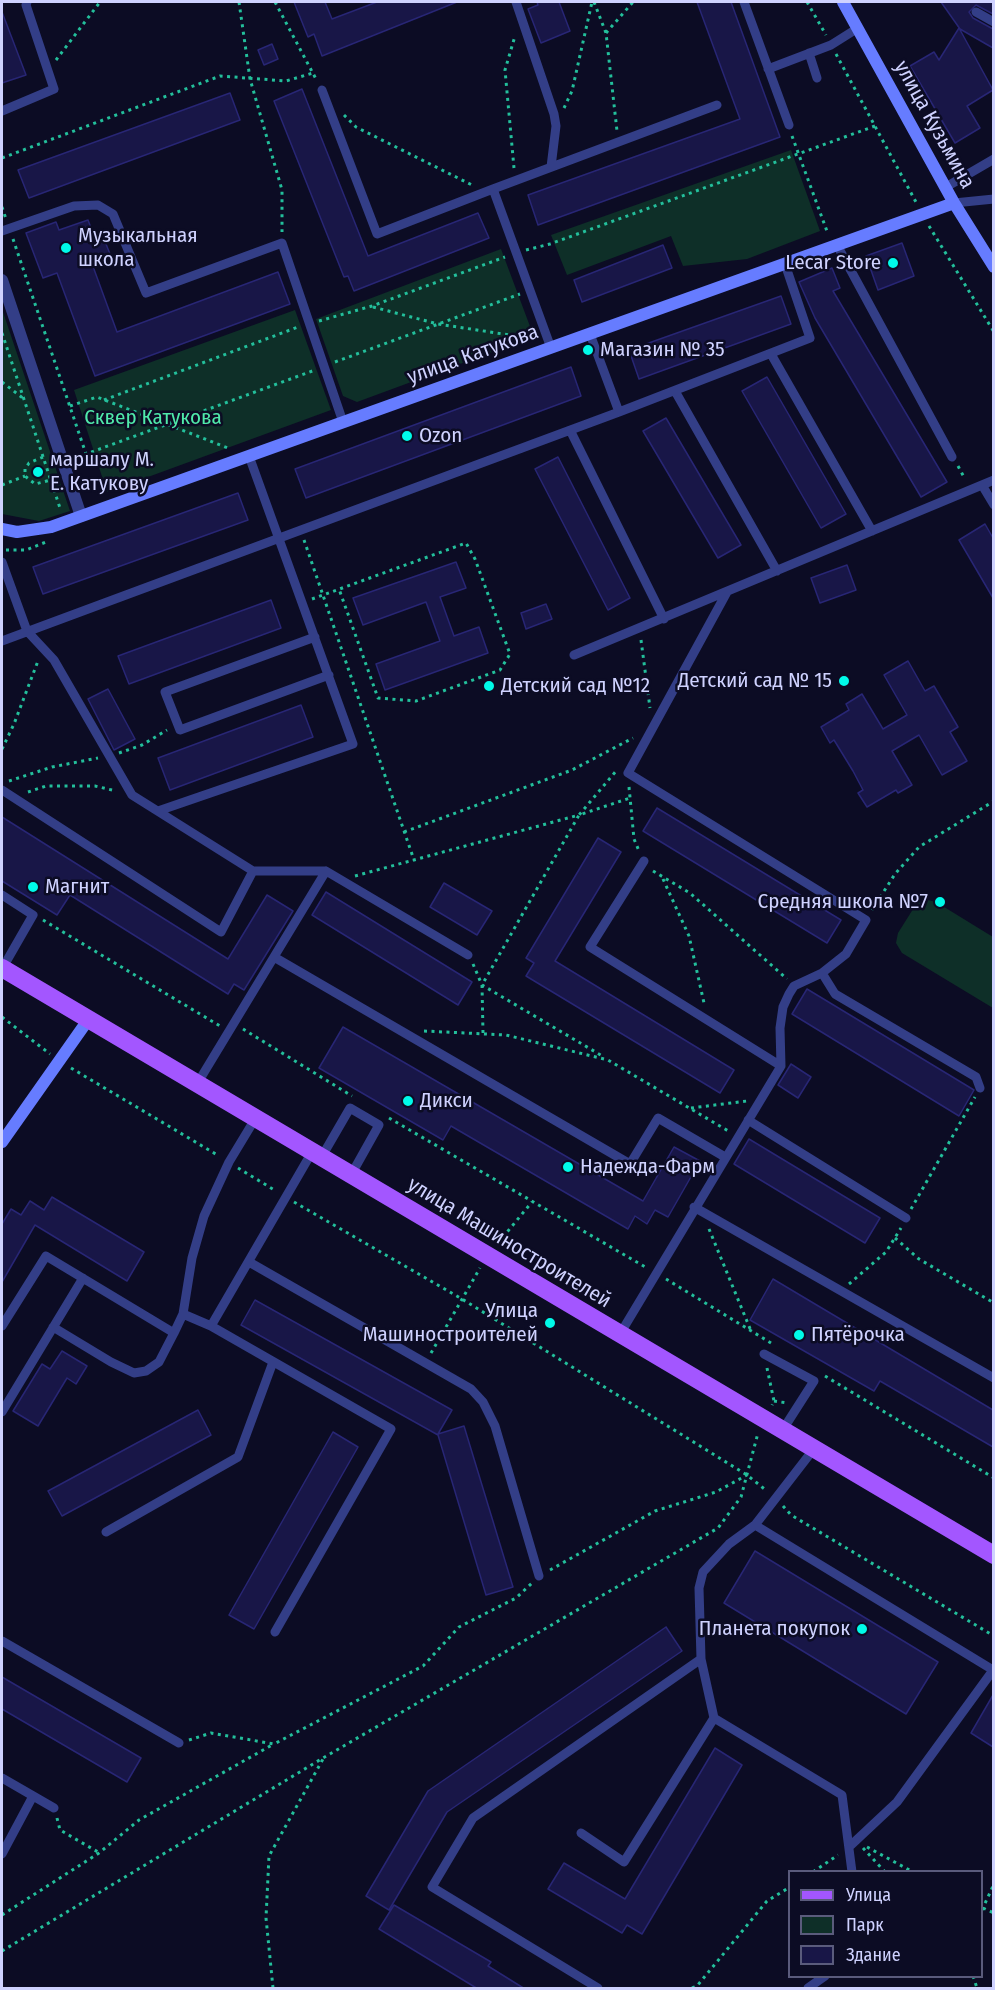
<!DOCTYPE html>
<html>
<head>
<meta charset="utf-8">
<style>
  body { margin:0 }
  #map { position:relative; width:995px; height:1990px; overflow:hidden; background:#0c0c24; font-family:"Fira Sans Condensed",sans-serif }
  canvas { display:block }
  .frame { position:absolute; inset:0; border:3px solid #cfd2ff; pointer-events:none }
  .legend { position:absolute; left:788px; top:1870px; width:195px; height:108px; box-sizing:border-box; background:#0c0c24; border:2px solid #5a5b7c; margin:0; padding:8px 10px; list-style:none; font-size:18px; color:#cfd2ff }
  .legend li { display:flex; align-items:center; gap:12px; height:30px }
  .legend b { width:30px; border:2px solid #5a5b7c }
</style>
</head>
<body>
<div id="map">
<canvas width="995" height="1990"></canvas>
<div class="frame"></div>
<ul class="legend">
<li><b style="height:8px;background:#a356ff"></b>Улица</li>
<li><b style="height:16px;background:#0e2f28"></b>Парк</li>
<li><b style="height:16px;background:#181647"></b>Здание</li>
</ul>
</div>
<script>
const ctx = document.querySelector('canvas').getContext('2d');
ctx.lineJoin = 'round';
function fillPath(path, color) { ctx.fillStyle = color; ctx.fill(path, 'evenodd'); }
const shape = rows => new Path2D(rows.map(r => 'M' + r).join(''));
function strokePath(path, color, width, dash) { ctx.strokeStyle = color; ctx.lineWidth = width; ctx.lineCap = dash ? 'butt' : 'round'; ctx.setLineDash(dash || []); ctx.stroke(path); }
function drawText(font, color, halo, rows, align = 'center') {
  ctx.font = font + ' "Fira Sans Condensed",sans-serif'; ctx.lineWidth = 5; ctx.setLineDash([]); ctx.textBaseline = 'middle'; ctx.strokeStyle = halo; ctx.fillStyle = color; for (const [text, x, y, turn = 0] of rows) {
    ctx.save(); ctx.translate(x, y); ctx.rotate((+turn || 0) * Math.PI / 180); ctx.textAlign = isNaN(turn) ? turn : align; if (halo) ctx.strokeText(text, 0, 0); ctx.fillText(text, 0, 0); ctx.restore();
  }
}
fillPath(shape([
  [791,150,820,231,747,259,683,266,671,236,567,275,551,235],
  [501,249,531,329,525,340,357,402,343,396,316,319],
  [2,309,70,511,39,521,2,514],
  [295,310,331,410,107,492,74,390],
  [924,899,936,902,993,937,993,1008,902,953,896,943,898,933,915,906]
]), '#0e2f28');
const building = shape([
  [294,2,325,2,332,19,377,2,457,2,322,56,314,34,308,37,294,2],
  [537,2,559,2,570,31,541,43,528,9,538,5,537,2],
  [697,2,731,2,780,137,538,225,528,195,740,119,697,2],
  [941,2,993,2,993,14,976,5,969,12,973,18,993,29,993,48,960,29,941,2],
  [2,12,26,75,2,83,2,12],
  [959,28,993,90,967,106,980,128,955,143,910,66,934,52,939,60,959,28],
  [272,44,278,59,264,65,258,50,272,44],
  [302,89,368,256,478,213,489,238,354,291,348,276,344,277,274,101,302,89],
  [230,93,240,120,29,198,18,170,230,93],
  [88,220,96,241,104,239,110,254,91,261,117,332,278,272,290,304,95,376,57,273,43,278,26,233,56,222,59,230,88,220],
  [902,243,914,276,878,290,866,256,902,243],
  [663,245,672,268,582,302,574,280,663,245],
  [832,268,840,288,833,291,947,482,921,497,815,318,799,282,832,268],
  [781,296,791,324,639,379,629,350,781,296],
  [571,367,581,396,306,498,295,469,571,367],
  [767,377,846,514,821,528,742,391,767,377],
  [666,418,741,545,718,558,643,431,666,418],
  [558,457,630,598,608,610,535,469,558,457],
  [238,493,248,520,43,594,33,567,238,493],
  [985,524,993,538,993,598,959,540,985,524],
  [456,562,466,588,440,597,454,636,479,627,488,653,385,690,376,664,440,641,426,602,363,625,353,598,456,562],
  [847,565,856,590,820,603,811,578,847,565],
  [271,600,281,628,129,684,118,656,271,600],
  [546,604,552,619,526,629,521,613,546,604],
  [908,661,925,691,934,686,958,727,950,732,967,761,942,775,919,735,892,751,912,785,898,793,896,790,867,807,858,793,863,790,853,771,834,740,830,743,821,727,849,710,846,704,862,694,883,729,907,715,884,675,908,661],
  [108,689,135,739,114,750,88,699,108,689],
  [301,705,313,737,170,790,158,758,301,705],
  [657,808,841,920,827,943,643,831,657,808],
  [2,817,228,959,267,895,293,911,244,990,234,984,228,994,70,895,57,915,2,881,2,817],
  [598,838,621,852,555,961,734,1070,720,1093,526,976,534,963,526,958,598,838],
  [444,883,492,911,477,935,430,907,444,883],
  [326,892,472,982,458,1005,312,915,326,892],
  [807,989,974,1090,959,1116,792,1014,807,989],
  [343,1027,643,1201,674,1147,700,1161,668,1217,655,1210,647,1224,635,1216,628,1229,451,1126,443,1140,319,1068,343,1027],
  [791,1064,811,1077,798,1098,778,1085,791,1064],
  [749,1139,880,1218,865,1243,734,1164,749,1139],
  [52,1197,144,1252,127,1281,35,1225,2,1282,2,1224,11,1209,21,1215,30,1201,44,1210,52,1197],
  [773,1279,993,1410,993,1447,880,1381,874,1391,750,1320,773,1279],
  [255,1300,452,1410,438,1434,464,1426,513,1587,486,1595,438,1435,241,1325,255,1300],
  [62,1351,87,1366,76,1384,67,1378,38,1426,13,1411,42,1364,50,1369,62,1351],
  [198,1410,211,1435,62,1516,48,1491,198,1410],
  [333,1432,358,1447,254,1629,229,1615,333,1432],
  [755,1551,938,1662,906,1714,724,1603,755,1551],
  [666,1627,682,1651,447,1812,389,1910,366,1896,428,1791,666,1627],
  [2,1677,141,1758,127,1782,2,1709,2,1677],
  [993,1695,993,1747,971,1733,993,1695],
  [715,1748,742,1765,642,1934,627,1925,622,1933,548,1889,564,1863,625,1899,715,1748],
  [394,1905,491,1962,488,1966,525,1989,478,1989,379,1929,394,1905]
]);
fillPath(building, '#181647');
strokePath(building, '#282675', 1.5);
strokePath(shape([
  [239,2,250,79,282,190,282,232],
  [275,2,316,79],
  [594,2,606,33,617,131],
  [807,2,826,35],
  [606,33,633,2],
  [836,54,917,204],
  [56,60,100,2],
  [564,108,572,91,592,2],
  [344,115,356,127,472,185],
  [792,136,828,234],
  [2,158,220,76,286,81,313,73],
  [514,168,505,70,515,36],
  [2,207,6,219],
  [929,226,994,332],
  [13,239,86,454,315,370],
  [526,250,550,244,875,126],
  [373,307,438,324,529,338],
  [319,321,372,306,505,257],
  [2,333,61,511],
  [335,362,520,294],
  [2,382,24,399],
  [104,400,298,327],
  [70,406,97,397,228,448],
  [43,457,29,463,25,469,25,476,35,484,51,480],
  [958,466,965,479],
  [2,485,25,476],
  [304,540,414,860],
  [6,550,26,550,46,542],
  [312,599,466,543,475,559,510,654,500,670,416,701,378,698,339,589],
  [641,640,650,708],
  [2,749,14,724,38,661],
  [119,753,142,745,167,730],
  [9,781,52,767,98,758],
  [629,787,634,839,639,851],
  [28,792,46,786,95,786,116,791],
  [404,832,572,770,633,738],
  [653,871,690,893,787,979],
  [355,876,579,815,617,770],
  [663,879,689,936,704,1003],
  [872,910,895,874,919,847,994,801],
  [43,920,220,1026],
  [473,964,482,985,604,1057],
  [2,1017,50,1054],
  [243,1029,352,1096],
  [424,1031,506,1035,608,1060,730,1132],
  [483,1033,482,985,579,815,630,798],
  [71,1068,219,1156],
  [691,1108,747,1101],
  [389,1118,647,1268],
  [238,1168,276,1191],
  [294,1202,462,1299,747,1475,767,1491],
  [911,1209,975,1097],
  [709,1229,751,1331],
  [895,1238,919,1259,994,1303],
  [498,1243,532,1202],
  [666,1279,771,1343],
  [849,1284,886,1252,901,1228],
  [431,1353,480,1268],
  [767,1368,774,1401,772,1405],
  [825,1376,994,1478],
  [774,1401,787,1403],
  [783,1506,791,1515,994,1636],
  [550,1570,655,1511,716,1492,747,1475],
  [189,1740,211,1733,274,1744,423,1666,459,1627,516,1598,532,1583],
  [57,1818,60,1830,98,1852],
  [867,1847,913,1872],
  [863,1848,885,1872],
  [813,1872,838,1855],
  [983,1908,994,1913],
  [982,1910,994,1884],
  [2,1915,99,1853,139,1820,272,1745],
  [2,1951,323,1758,718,1528,741,1497,758,1433],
  [973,1976,977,1988],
  [273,1988,266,1918,269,1856,323,1759],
  [692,1988,697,1986,767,1901,790,1887]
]), '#23bf9b', 3, [3, 4.5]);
strokePath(shape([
  [516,2,554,114,556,126,551,167],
  [744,2,789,125],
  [976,12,994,22],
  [809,53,817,78],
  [768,69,831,45,858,28],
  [322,90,377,234,493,189],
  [2,111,54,89,26,5,27,2],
  [946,187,994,159],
  [954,203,994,199],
  [2,231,74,206,98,205,113,214,146,293,282,243,343,422],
  [837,245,952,457],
  [551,348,493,189,717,105],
  [771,354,872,531],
  [675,391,777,571],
  [619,412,810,338,785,264],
  [570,430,664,619],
  [982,485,994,505],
  [2,562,27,631,54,660,132,795,253,871],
  [727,592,628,773,866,920,846,954,822,973,794,986,789,994,783,1007,780,1028,781,1066],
  [315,637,165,692,180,730,329,675],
  [2,641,619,412,590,334],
  [574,655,994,480],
  [2,790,221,932,253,871,326,871,468,955],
  [158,811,353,744,249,456],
  [2,895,33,915,2,969],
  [274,957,630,1164,658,1118,725,1157],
  [822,973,835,994,976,1077,980,1088],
  [197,1084,326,871],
  [748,1120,906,1218],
  [321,1158,350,1108,379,1125,351,1175],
  [694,1207,994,1378],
  [249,1262,471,1389,483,1402,495,1426,539,1576],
  [183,1314,211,1326,391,1429,275,1632],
  [2,1326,46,1256,174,1333,183,1314,192,1258,204,1216,229,1162,255,1119],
  [211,1326,312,1152],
  [53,1327,111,1362,134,1373,146,1371,159,1362,174,1333],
  [620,1334,781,1066,590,947,644,861],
  [764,1354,814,1381,782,1431],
  [2,1412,83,1278],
  [755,1525,993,1670],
  [106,1532,238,1457,273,1362],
  [2,1641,179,1743],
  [714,1718,842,1795,852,1872],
  [2,1778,54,1808],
  [581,1833,624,1862,714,1718,701,1659,699,1588,703,1572,729,1544,755,1525,813,1450],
  [849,1847,897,1802,994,1669],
  [2,1854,33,1796],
  [598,1988,432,1887,473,1818,701,1659],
  [808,1988,825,1976]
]), '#333e87', 9);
strokePath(shape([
  [2,280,81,516]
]), '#333e87', 12);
strokePath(shape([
  [843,2,954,203,994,267],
  [2,529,17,532,51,527,954,203],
  [2,1142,88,1020]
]), '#667cff', 12);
strokePath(shape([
  [2,968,994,1555]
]), '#a356ff', 18);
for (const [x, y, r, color] of [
  [66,248,6,"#00fae9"],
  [893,263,6,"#00fae9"],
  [588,350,6,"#00fae9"],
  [407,436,6,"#00fae9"],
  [38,472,6,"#00fae9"],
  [844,681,6,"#00fae9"],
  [489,686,6,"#00fae9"],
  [33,887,6,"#00fae9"],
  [940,902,6,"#00fae9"],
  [408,1101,6,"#00fae9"],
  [568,1167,6,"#00fae9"],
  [550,1323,6,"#00fae9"],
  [799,1335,6,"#00fae9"],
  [862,1629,6,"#00fae9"]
]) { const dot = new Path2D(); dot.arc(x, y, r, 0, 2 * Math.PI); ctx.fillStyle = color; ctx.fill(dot); strokePath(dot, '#0c0c24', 2); }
drawText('21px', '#cfd2ff', '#0c0c24', [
  ["улица Кузьмина",934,125,61],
  ["улица Катукова",473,355,-20],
  ["улица Машиностроителей",509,1243,31]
]);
drawText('21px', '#cfd2ff', '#0c0c24', [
  ["Музыкальная",78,236],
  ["школа",78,260],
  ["Lecar Store",881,263,"right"],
  ["Магазин № 35",600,350],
  ["Ozon",419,436],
  ["маршалу М.",50,460],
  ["Е. Катукову",50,484],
  ["Детский сад № 15",832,681,"right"],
  ["Детский сад №12",501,686],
  ["Магнит",45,887],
  ["Средняя школа №7",928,902,"right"],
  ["Дикси",420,1101],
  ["Надежда-Фарм",580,1167],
  ["Улица",538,1311,"right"],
  ["Машиностроителей",538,1335,"right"],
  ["Пятёрочка",811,1335],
  ["Планета покупок",850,1629,"right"]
], 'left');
drawText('21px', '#50eaaa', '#0c0c24', [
  ["Сквер Катукова",153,418]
]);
</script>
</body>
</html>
